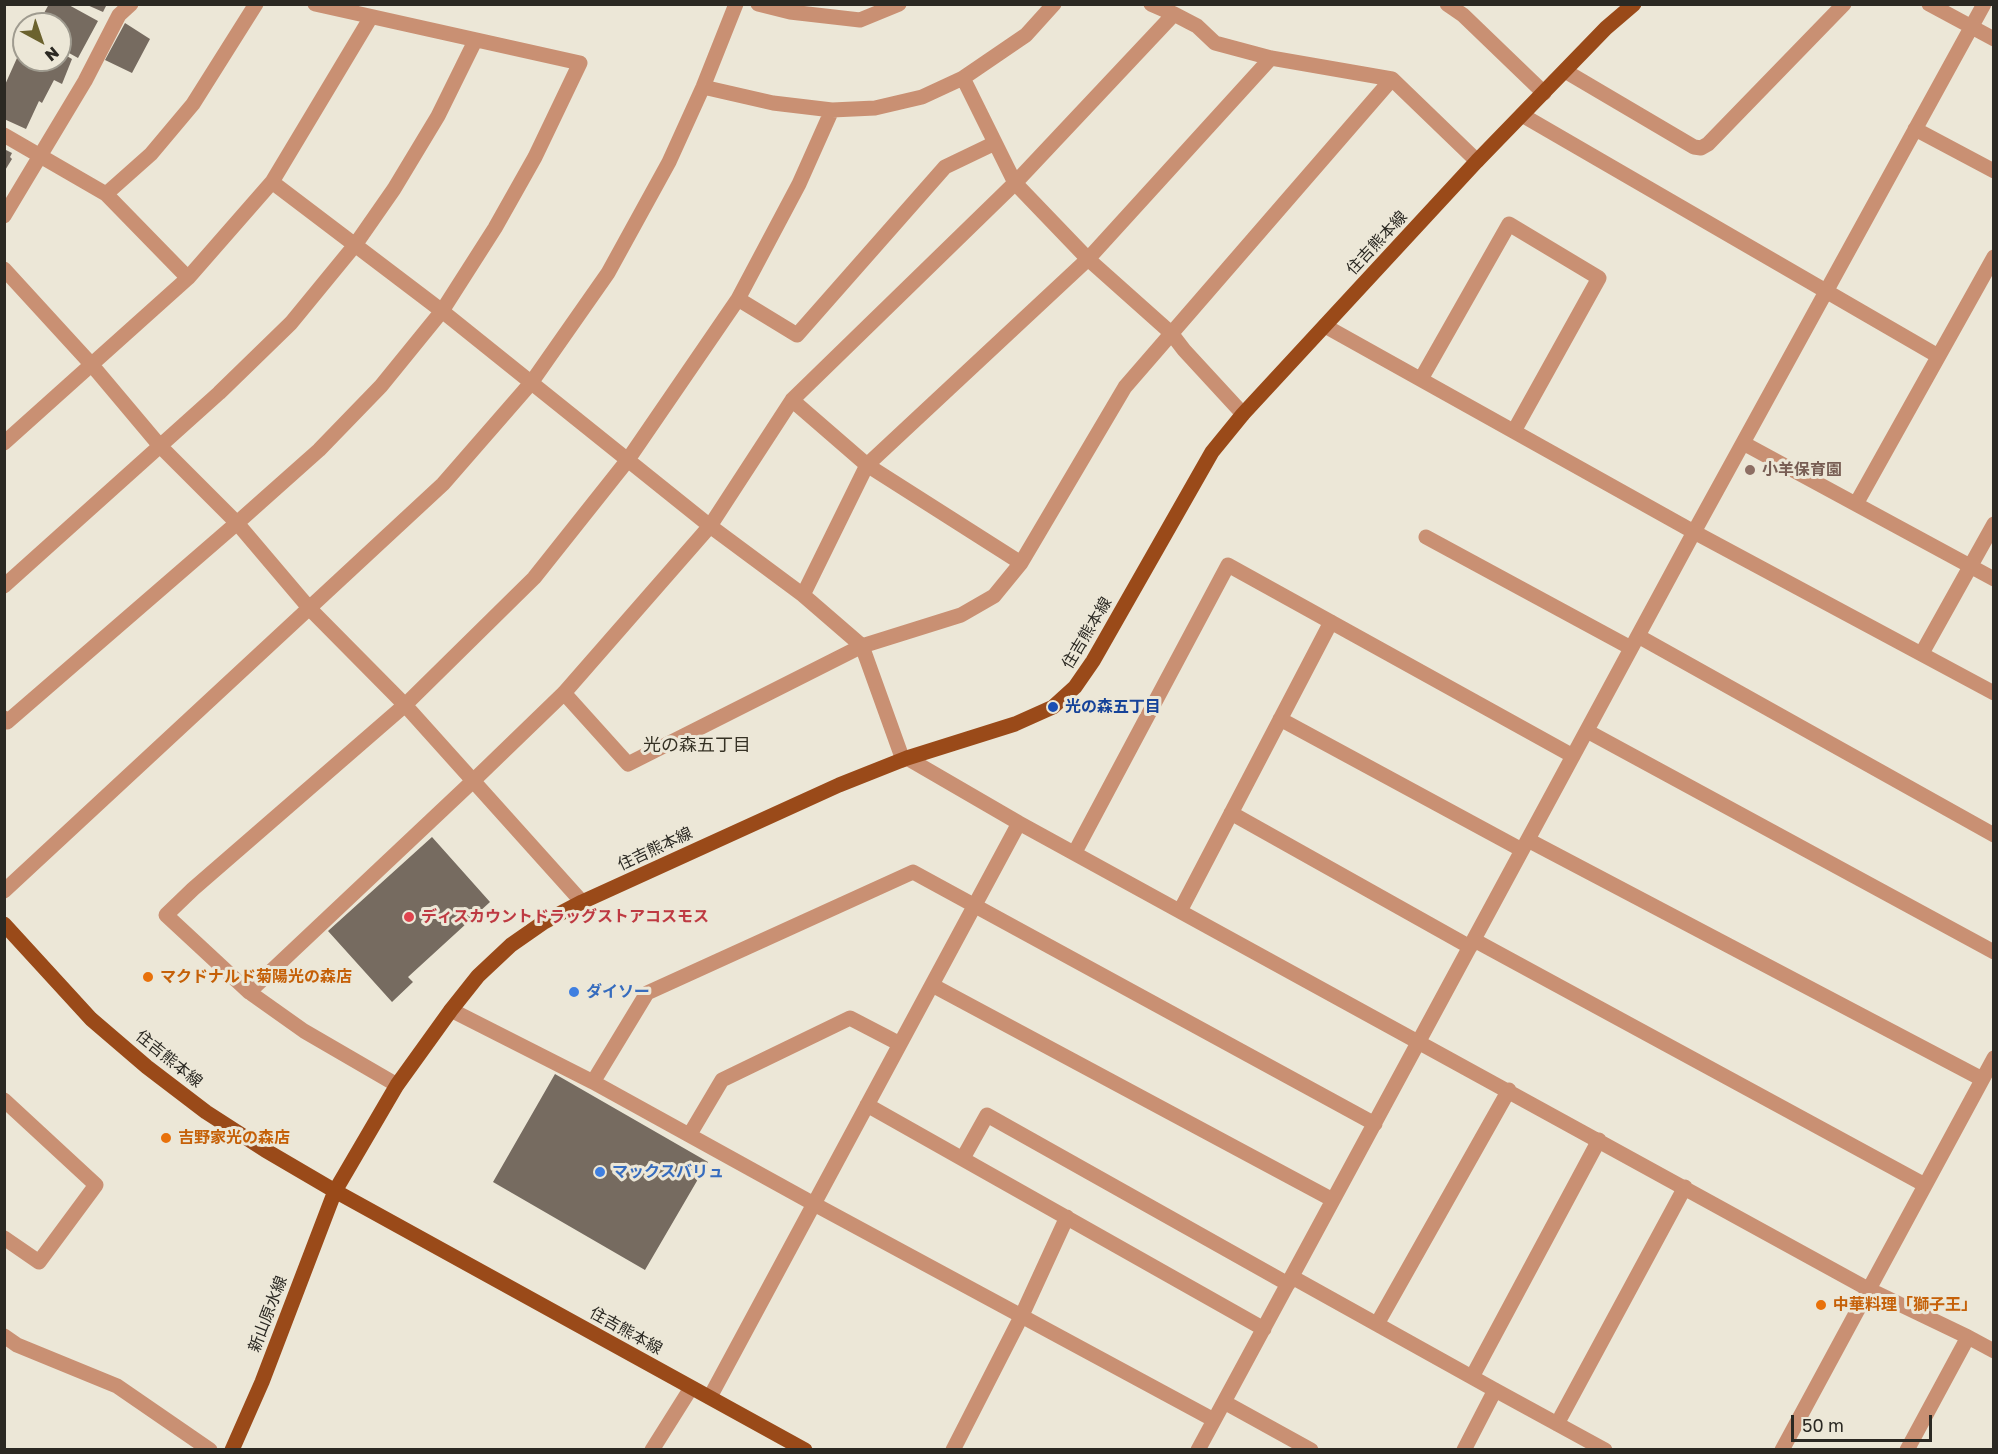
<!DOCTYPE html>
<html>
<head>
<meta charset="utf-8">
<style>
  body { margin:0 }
  #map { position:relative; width:1998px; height:1454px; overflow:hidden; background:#ece7d7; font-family:"Golos Text",sans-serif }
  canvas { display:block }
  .frame { position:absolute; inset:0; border:6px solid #2b2923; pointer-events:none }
  .north { position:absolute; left:12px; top:12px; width:60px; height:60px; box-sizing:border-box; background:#ece7d7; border:2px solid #9f9b8f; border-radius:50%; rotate:140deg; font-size:16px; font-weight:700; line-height:24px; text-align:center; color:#2b2923 }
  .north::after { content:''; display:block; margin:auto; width:21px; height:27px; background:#6b622e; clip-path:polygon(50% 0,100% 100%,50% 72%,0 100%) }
  .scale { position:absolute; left:1791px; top:1415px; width:141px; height:27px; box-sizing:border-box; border:3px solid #2b2923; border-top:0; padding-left:8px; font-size:18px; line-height:21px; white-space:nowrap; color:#2b2923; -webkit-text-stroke:4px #ece7d7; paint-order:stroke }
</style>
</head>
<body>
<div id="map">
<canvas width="1998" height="1454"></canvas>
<div class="frame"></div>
<div class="north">N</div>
<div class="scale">50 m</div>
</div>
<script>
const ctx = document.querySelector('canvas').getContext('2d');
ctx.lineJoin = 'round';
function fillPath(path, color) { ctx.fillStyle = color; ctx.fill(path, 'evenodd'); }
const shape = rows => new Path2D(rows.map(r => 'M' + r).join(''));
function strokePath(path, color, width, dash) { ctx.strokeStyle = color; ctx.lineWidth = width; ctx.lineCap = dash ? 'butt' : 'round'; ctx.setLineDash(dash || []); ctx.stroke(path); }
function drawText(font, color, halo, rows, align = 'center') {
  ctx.font = font + ' "Golos Text","Noto Sans JP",sans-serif'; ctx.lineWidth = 6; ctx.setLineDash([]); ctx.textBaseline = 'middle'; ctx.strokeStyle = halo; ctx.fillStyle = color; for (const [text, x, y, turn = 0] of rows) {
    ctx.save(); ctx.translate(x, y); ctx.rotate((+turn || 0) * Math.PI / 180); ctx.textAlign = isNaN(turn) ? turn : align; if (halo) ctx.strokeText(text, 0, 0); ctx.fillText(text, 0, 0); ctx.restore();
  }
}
fillPath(shape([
  [49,4,67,4,98,21,78,58,60,48,60,24,38,24],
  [85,4,107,4,103,12],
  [125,23,150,39,132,73,105,60],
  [60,52,72,59,62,84,54,80,42,103,39,101,26,129,4,119,4,87,17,58,24,63,26,60,60,60],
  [4,149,12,153,10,157,12,159,4,172],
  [432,837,490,902,408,977,413,982,392,1002,328,931],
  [555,1074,708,1162,645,1270,493,1182]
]), '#766b60');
strokePath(shape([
  [758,4,790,12,860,20,899,4],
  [1151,4,1174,14,1197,26,1215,43,1271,58,1392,79,1477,161],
  [1447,4,1463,15,1544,93],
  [1929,4,1994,39],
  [1565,71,1694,147,1701,148,1708,144,1844,4],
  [963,78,1015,183,1088,259,1171,333,1184,350,1243,414],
  [703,87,773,103,832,110,875,108,922,97,963,78,1026,35,1054,4],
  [1522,115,1938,356],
  [1915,129,1994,171],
  [4,135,106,194,188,278],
  [272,182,442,311,710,526,803,595,862,646,903,760],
  [106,194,151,154,193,104,256,4],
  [4,216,85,81,119,15,131,4],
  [4,269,91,364,160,446,237,523,310,609,405,705,582,902],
  [738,299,797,335,945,167,995,143],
  [1325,326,1694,532,1994,693],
  [1421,379,1509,224,1599,278,1514,431],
  [792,400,867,465,1021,563],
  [4,443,188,278,272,182,371,17],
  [1743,443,1994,579],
  [1856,504,1994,257],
  [1426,537,1631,648],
  [4,586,219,393,291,323,355,245,394,189,438,116,475,41],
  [803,595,867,465,1088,259,1271,58],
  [1638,636,1994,835],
  [1922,653,1994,524],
  [564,693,628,764,862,646,961,615,994,596,1021,563,1125,387,1392,79],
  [4,718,7,722,237,523,319,450,381,386,442,311,495,228,535,157,580,63,315,4],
  [1280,719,1522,850],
  [1587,731,1994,952],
  [907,758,1019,823,1868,1289,1968,1337,1994,1351],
  [1231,813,1470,947],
  [1528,840,1982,1079],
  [1075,852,1228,565,1573,756],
  [4,891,443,484,531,383,608,273,669,162,703,87,736,4],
  [1180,911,1331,622],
  [1474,940,1925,1185],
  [932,985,1333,1200],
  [249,992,474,780,564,693,710,526,792,400,1015,183,1174,14],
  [451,1010,593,1082,814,1204,1214,1420],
  [593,1082,647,993,913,872,1375,1124],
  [397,1085,304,1031,249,992,166,915,193,889,405,705,534,578,627,461,738,299,799,184,832,110],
  [4,1100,96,1185,39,1262,4,1238],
  [867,1105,1264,1329],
  [690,1134,722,1080,850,1018,900,1044],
  [963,1158,987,1115,1288,1284],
  [1292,1277,1495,1390,1605,1450],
  [1377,1324,1509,1090],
  [4,1336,17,1345,117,1386,210,1450],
  [1472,1377,1599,1140],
  [710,1397,1019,823],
  [1224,1402,1311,1450],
  [1557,1424,1685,1187],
  [652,1450,691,1388],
  [953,1450,1022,1315,1067,1217],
  [1198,1450,1694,532,1984,4],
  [1464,1450,1495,1390],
  [1782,1450,1994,1058],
  [1907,1450,1968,1337]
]), '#c99073', 15);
strokePath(shape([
  [4,924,91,1019,147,1067,206,1112,265,1150,335,1191,805,1450],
  [232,1450,262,1382,335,1191,397,1085,451,1010,478,976,511,945,544,922,582,902,839,785,907,758,1015,724,1053,707,1075,687,1093,661,1212,452,1243,414,1477,161,1606,28,1634,4]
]), '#9a4a19', 15);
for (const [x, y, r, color] of [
  [1750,470,6,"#8d6e63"],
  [1053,707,6,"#1a4fb4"],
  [409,917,6,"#e0444e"],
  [148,977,6,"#e8710a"],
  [574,992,6,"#3f7fe0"],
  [166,1138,6,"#e8710a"],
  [600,1172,6,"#3f7fe0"],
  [1821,1305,6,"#e8710a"]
]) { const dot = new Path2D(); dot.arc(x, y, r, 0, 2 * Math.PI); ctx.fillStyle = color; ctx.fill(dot); strokePath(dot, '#ece7d7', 2); }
drawText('16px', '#2b2923', '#ece7d7', [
  ["住吉熊本線",1377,243,-47],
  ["住吉熊本線",1087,633,-59],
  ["住吉熊本線",655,849,-25],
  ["住吉熊本線",169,1059,39],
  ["新山原水線",268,1314,-69],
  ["住吉熊本線",626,1331,29]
]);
drawText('bold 16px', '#785e54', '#ece7d7', [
  ["小羊保育園",1762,470]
], 'left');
drawText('bold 16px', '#164399', '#ece7d7', [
  ["光の森五丁目",1065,707]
], 'left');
drawText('bold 16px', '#be3a42', '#ece7d7', [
  ["ディスカウントドラッグストアコスモス",421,917]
], 'left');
drawText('bold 16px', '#c56008', '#ece7d7', [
  ["マクドナルド菊陽光の森店",160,977],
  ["吉野家光の森店",178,1138],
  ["中華料理「獅子王」",1833,1305]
], 'left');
drawText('bold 16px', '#366cbe', '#ece7d7', [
  ["ダイソー",586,992],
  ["マックスバリュ",612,1172]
], 'left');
drawText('18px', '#363225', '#ece7d7', [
  ["光の森五丁目",697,745]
]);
</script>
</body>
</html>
